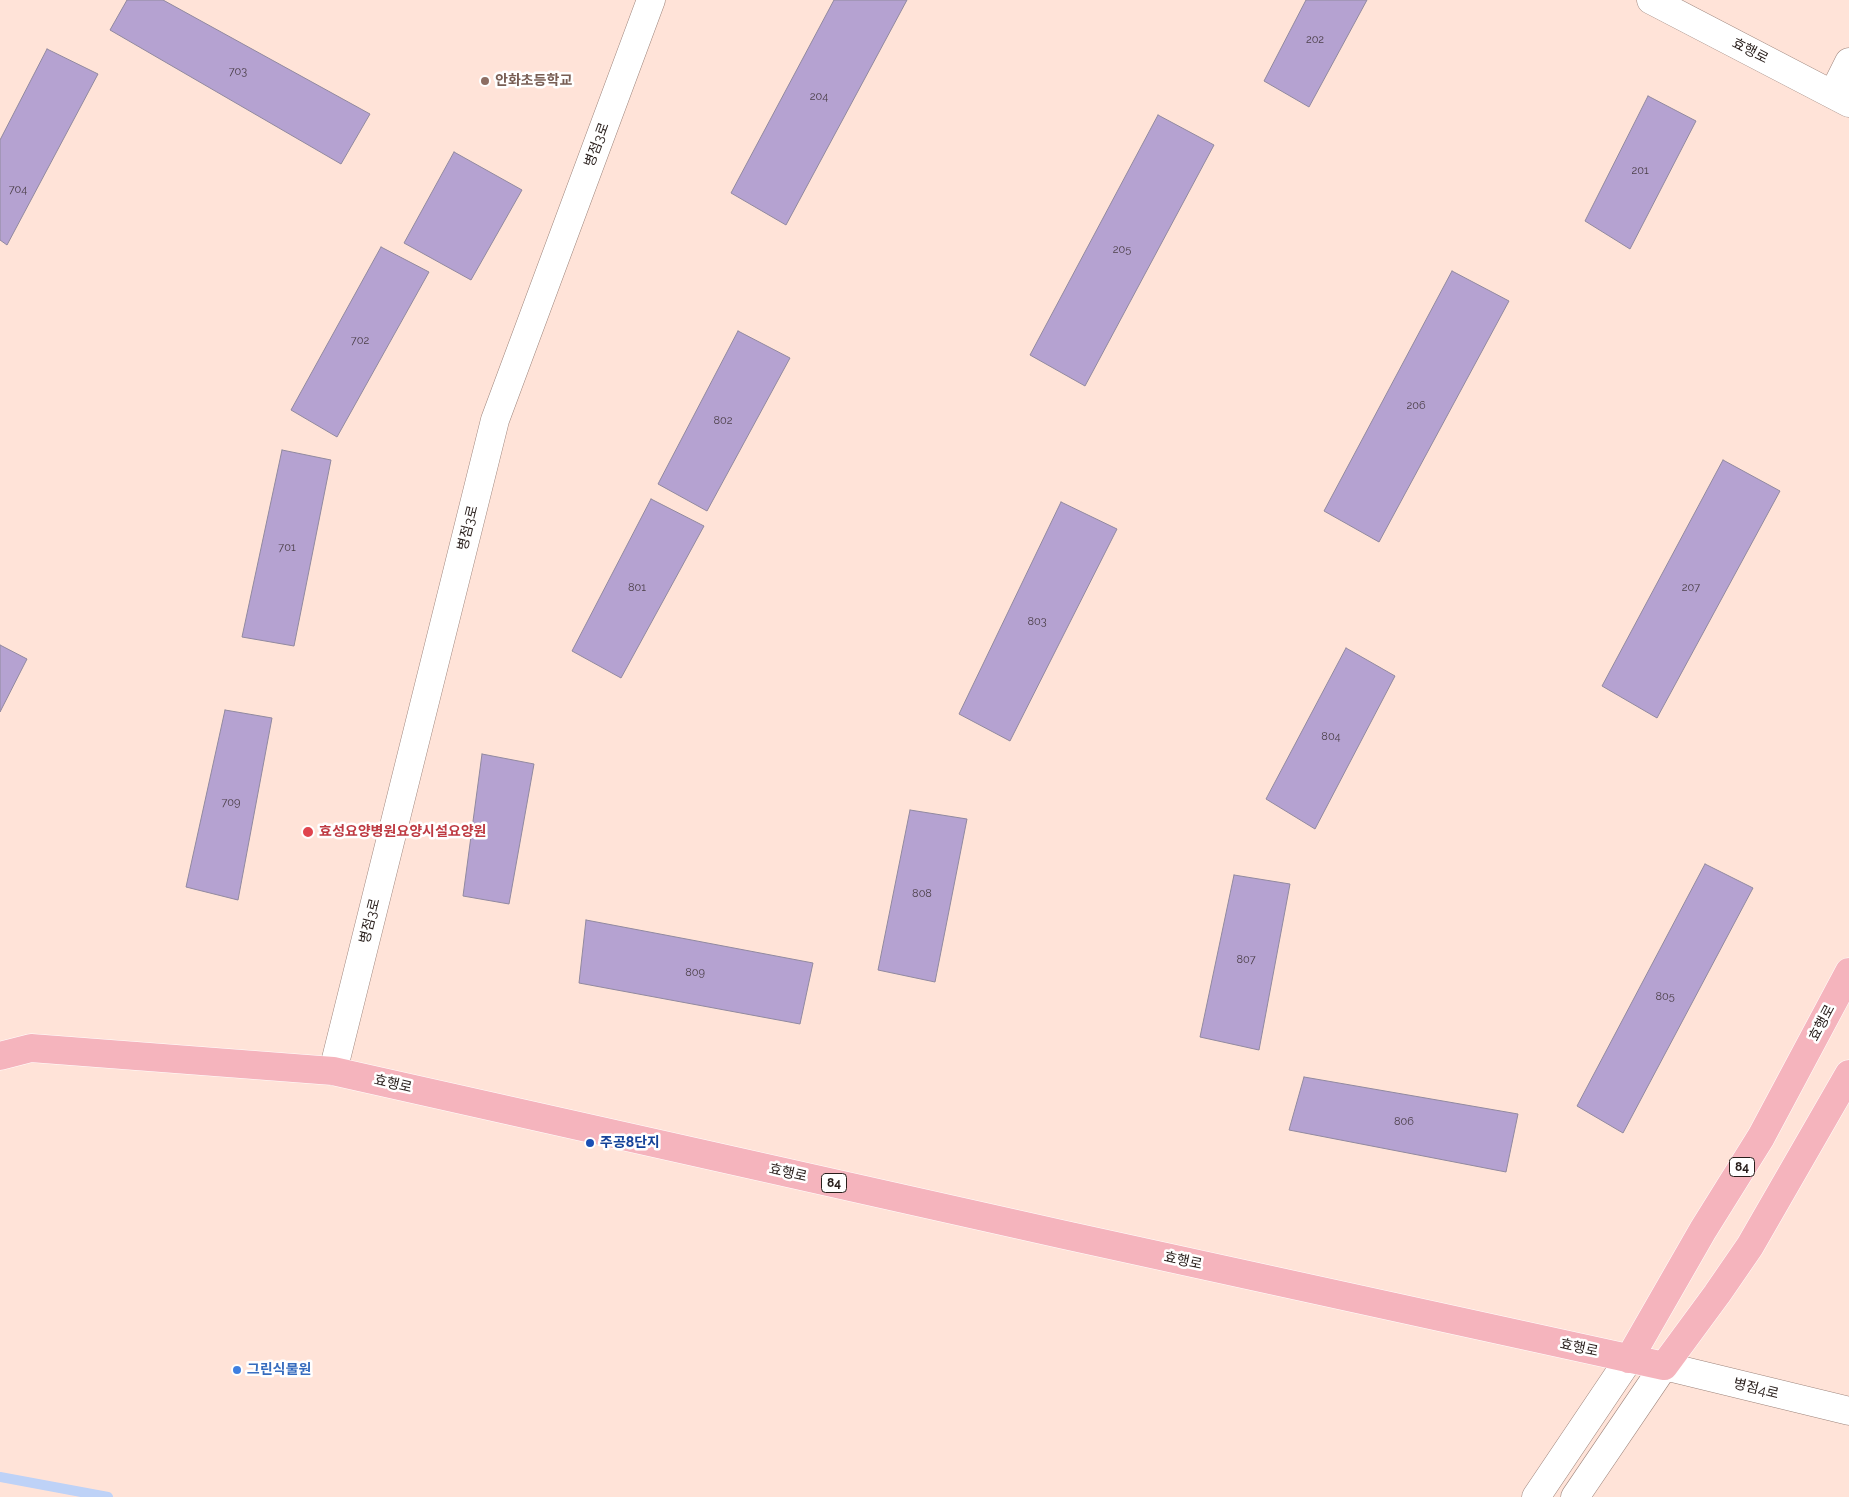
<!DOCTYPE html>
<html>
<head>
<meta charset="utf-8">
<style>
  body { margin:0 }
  canvas { display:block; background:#ffe3d8 }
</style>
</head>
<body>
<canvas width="1849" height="1497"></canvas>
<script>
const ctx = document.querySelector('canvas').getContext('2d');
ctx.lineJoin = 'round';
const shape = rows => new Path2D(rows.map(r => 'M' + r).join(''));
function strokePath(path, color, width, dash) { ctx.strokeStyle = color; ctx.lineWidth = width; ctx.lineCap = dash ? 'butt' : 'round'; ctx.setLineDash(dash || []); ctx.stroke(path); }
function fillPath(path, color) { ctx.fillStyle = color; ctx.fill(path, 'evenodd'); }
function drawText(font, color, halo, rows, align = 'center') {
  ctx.font = font + ' Raleway,"Noto Sans KR",sans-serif'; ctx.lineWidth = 5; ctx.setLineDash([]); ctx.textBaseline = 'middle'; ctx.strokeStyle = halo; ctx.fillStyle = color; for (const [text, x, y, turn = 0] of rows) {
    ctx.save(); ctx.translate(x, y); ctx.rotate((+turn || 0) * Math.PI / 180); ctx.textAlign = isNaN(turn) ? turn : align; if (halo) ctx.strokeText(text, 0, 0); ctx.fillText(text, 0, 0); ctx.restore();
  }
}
strokePath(shape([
  [0,1477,108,1497]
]), '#bed2f7', 10);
const building = shape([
  [127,0,163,0,370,114,341,164,110,30,127,0],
  [834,0,907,0,786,225,731,193,834,0],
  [1306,0,1367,0,1309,107,1264,81,1306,0],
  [47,49,98,74,7,245,0,240,0,140,47,49],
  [1648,96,1696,121,1630,249,1585,221,1648,96],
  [1158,115,1214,145,1085,386,1030,355,1158,115],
  [454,152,522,190,471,280,404,243,454,152],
  [381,247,429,272,337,437,291,410,381,247],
  [1452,271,1509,301,1379,542,1324,511,1452,271],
  [738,331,790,358,707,511,658,484,738,331],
  [282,450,331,460,294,646,242,637,282,450],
  [1723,460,1780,491,1657,718,1602,686,1723,460],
  [651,499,704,526,621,678,572,651,651,499],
  [1061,502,1117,529,1010,741,959,714,1061,502],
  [0,645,27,659,0,712,0,645],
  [1346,648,1395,676,1315,829,1266,799,1346,648],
  [225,710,272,718,238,900,186,887,225,710],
  [482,754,534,764,509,904,463,896,482,754],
  [910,810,967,819,935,982,878,970,910,810],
  [1705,864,1753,888,1623,1133,1577,1106,1705,864],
  [1234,875,1290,884,1259,1050,1200,1037,1234,875],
  [586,920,813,963,800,1024,579,983,586,920],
  [1304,1077,1518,1114,1506,1172,1289,1130,1304,1077]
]);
fillPath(building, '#b5a2d1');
strokePath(building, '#91899f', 1);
const minor = shape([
  [1651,0,1849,103],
  [1833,94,1849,62],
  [333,1071,495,420,651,0],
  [1536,1497,1629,1359],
  [1575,1497,1664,1366,1849,1411]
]);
const major = shape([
  [0,1056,31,1048,333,1071,1065,1235,1664,1366,1717,1294,1750,1246,1849,1074],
  [1629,1359,1703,1230,1761,1137,1849,972]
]);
strokePath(minor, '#9d847b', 29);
strokePath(major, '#fff', 29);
strokePath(minor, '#fff', 28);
strokePath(major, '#f5b4bd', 28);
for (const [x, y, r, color] of [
  [485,81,5,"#8d6e63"],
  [308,832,6,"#e0444e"],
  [590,1143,5,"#1a4fb4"],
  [237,1370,5,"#3f7fe0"]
]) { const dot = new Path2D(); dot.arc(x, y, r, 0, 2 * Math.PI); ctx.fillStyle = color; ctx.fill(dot); strokePath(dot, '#fff', 2); }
drawText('11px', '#4b3f48', null, [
  ["202",1315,40],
  ["703",238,72],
  ["204",819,97],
  ["201",1640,171],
  ["704",18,190],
  ["205",1122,250],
  ["702",360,341],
  ["206",1416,406],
  ["802",723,421],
  ["701",287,548],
  ["801",637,588],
  ["207",1691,588],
  ["803",1037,622],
  ["804",1331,737],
  ["709",231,803],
  ["808",922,894],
  ["807",1246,960],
  ["809",695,973],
  ["805",1665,997],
  ["806",1404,1122]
]);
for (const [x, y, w] of [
  [1742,1167,25],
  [834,1183,25]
]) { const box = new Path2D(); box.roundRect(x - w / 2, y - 9.5, w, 19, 4); ctx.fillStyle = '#fff'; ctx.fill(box); strokePath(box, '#281e1b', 1); }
drawText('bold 12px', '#281e1b', null, [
  ["84",1742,1167],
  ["84",834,1183]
]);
drawText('14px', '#281e1b', '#fff', [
  ["효행로",1750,51,27],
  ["병점3로",597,145,-70],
  ["병점3로",468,528,-76],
  ["병점3로",370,921,-76],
  ["효행로",1822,1023,-62],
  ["효행로",393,1084,13],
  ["효행로",788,1173,13],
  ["효행로",1183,1261,12],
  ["효행로",1579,1348,12],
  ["병점4로",1756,1389,14]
]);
drawText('bold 14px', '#785e54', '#fff', [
  ["안화초등학교",495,81]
], 'left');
drawText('bold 14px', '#be3a42', '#fff', [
  ["효성요양병원요양시설요양원",319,832]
], 'left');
drawText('bold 14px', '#164399', '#fff', [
  ["주공8단지",600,1143]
], 'left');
drawText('bold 14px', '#366cbe', '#fff', [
  ["그린식물원",247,1370]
], 'left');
</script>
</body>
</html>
